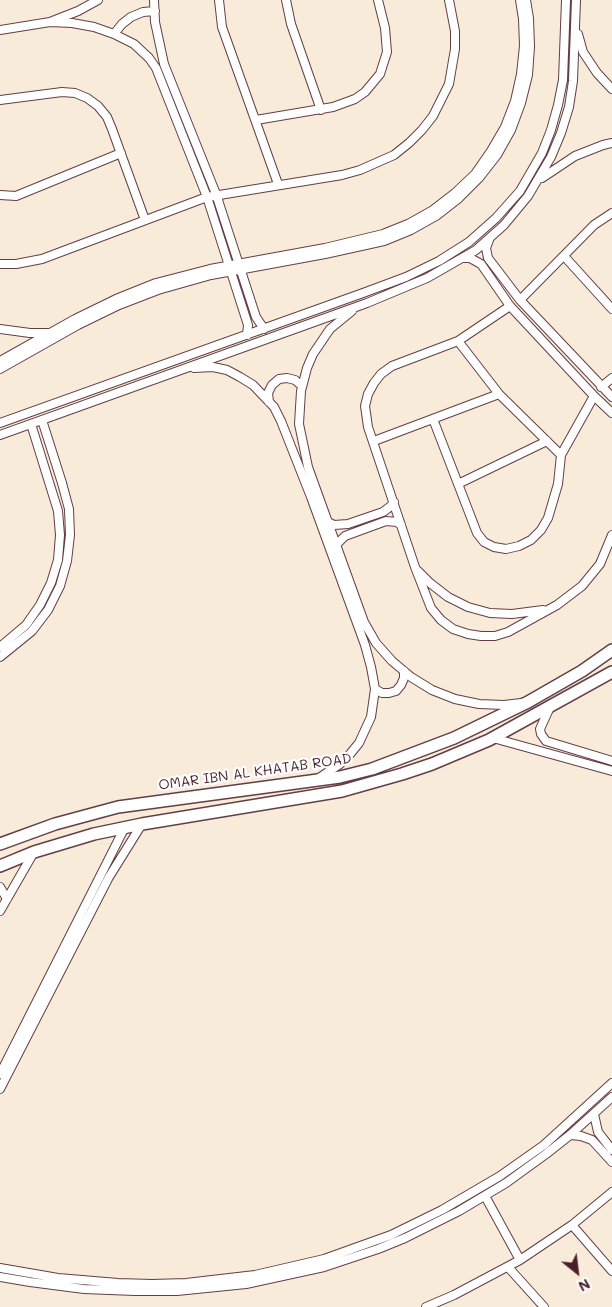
<!DOCTYPE html>
<html>
<head>
<meta charset="utf-8">
<style>
  body { margin:0 }
  #map { position:relative; width:612px; height:1307px; overflow:hidden; background:#f8ebd9; font-family:Mali,sans-serif }
  canvas { display:block }
  .north { position:absolute; left:552px; top:1247px; width:50px; height:50px; -webkit-text-stroke:4px #fff; paint-order:stroke; rotate:151deg; font-size:14px; font-weight:700; line-height:20px; text-align:center; color:#4a1f2b }
  .north::after { content:''; display:block; margin:auto; width:18px; height:22px; background:#4a1f2b; clip-path:polygon(50% 0,100% 100%,50% 72%,0 100%) }
</style>
</head>
<body>
<div id="map">
<canvas width="612" height="1307"></canvas>
<div class="north">N</div>
</div>
<script>
const ctx = document.querySelector('canvas').getContext('2d');
ctx.lineJoin = 'round';
const shape = rows => new Path2D(rows.map(r => 'M' + r).join(''));
function strokePath(path, color, width, dash) { ctx.strokeStyle = color; ctx.lineWidth = width; ctx.lineCap = dash ? 'butt' : 'round'; ctx.setLineDash(dash || []); ctx.stroke(path); }
function drawText(font, color, halo, rows, align = 'center') {
  ctx.font = font + ' Mali,sans-serif'; ctx.lineWidth = 4.5; ctx.setLineDash([]); ctx.textBaseline = 'middle'; ctx.strokeStyle = halo; ctx.fillStyle = color; for (const [text, x, y, turn = 0] of rows) {
    ctx.save(); ctx.translate(x, y); ctx.rotate((+turn || 0) * Math.PI / 180); ctx.textAlign = isNaN(turn) ? turn : align; if (halo) ctx.strokeText(text, 0, 0); ctx.fillText(text, 0, 0); ctx.restore();
  }
}
const street = shape([
  [154,0,155,22,164,64,216,194,256,317,264,329],
  [219,0,222,27,278,184],
  [286,0,291,24,321,110],
  [50,22,72,23,94,27,114,34,134,44,149,58,156,68,207,197,248,325,247,335],
  [0,30,50,22,78,11,98,0],
  [114,34,122,24,131,17,143,12,155,11],
  [578,34,583,52,597,73,612,89],
  [0,100,62,92,75,93,87,98,98,106,107,117,112,129,145,220],
  [256,120,333,107,355,99,365,92,380,74,387,52,385,28,378,0],
  [542,178,575,156,603,145,612,143],
  [0,195,16,196,121,153],
  [489,240,486,248,488,258,520,300,612,397],
  [564,256,612,309],
  [463,258,470,258,481,264,510,306,594,396,612,413],
  [0,264,16,264,42,259,207,197,342,175,360,170,394,155,409,143,422,130,433,116,449,84,455,49,455,31,449,0],
  [520,300,594,225,612,213],
  [510,306,458,341,392,366,381,374,374,383,368,394,365,406,368,427,415,567,431,608,441,620,453,629,468,634,481,636,495,636,508,632,557,605,582,586,600,564,612,535],
  [352,311,330,329,313,354,307,368,301,391,299,424,308,467,364,622,376,643,392,661,411,677,432,690,455,699,479,704,504,705,521,703],
  [0,329,30,333,49,333],
  [458,341,499,394,561,455],
  [0,361,75,319,116,299,156,283,210,269,325,248,383,234,408,224,433,210,455,193,475,174,491,151,505,127,515,101,521,74,524,46,523,19,520,0],
  [194,368,213,367,227,370,240,377,253,385,274,407,281,421,311,497,365,645,371,667,375,689,371,717,359,743,350,754,340,764,319,778],
  [0,369,78,325,119,305,158,290,211,275,325,254,384,241,411,230,436,216,459,198,479,178,497,155,511,130,521,103,528,75,530,47,529,18,526,0],
  [601,387,612,378],
  [269,402,268,393,272,385,279,379,287,378,295,380,302,386],
  [433,419,477,533,484,542,494,547,506,549,519,546,531,540,541,530,548,518,558,484,561,455,594,396],
  [0,423,363,293,406,277,439,261,469,242,496,218,520,191,542,153,551,130,558,105,563,80,566,0],
  [0,435,367,303,427,278,476,250,504,225,528,196,551,157,561,133,569,107,573,81,576,0],
  [374,441,499,394],
  [458,484,547,441],
  [328,522,334,525,348,524,383,512,391,506,394,502],
  [336,545,345,536,386,521,397,522,401,525],
  [418,571,430,583,448,597,468,607,490,613,512,614,543,610],
  [0,647,26,625,40,605,51,583,58,560,60,535,58,511,31,424],
  [0,657,32,631,48,610,60,586,67,561,70,535,69,509,62,483,42,420],
  [375,689,382,693,389,693,396,691,401,685,404,678,404,671],
  [550,707,540,729,541,734,546,741,612,761],
  [493,738,612,771],
  [0,887,7,899],
  [0,911,34,852],
  [0,1074,125,827],
  [0,1089,109,877,142,824],
  [594,1114,598,1132,612,1150],
  [570,1135,581,1136,592,1140,612,1162],
  [485,1196,520,1260],
  [572,1225,612,1271],
  [508,1267,544,1307],
  [0,1268,58,1278,118,1283,152,1284,186,1283,255,1275,324,1259,391,1235,442,1210,500,1176,544,1145,612,1083],
  [0,1277,30,1282,84,1289,135,1291,177,1291,246,1284,324,1267,378,1249,405,1238,459,1211,506,1183,546,1154,570,1135,612,1097],
  [426,1307,454,1295,520,1260,572,1225,612,1192]
]);
const secondary = shape([
  [0,844,55,824,118,807,340,777,372,769,454,738,528,702,582,671,612,650],
  [0,866,34,852,94,834,142,824,342,791,402,774,432,764,489,740,612,672]
]);
strokePath(street, '#643e45', 10);
strokePath(secondary, '#643e45', 14);
strokePath(street, '#fff', 8);
strokePath(secondary, '#fff', 11);
drawText('14px', '#4a1f2b', '#fff', [
  ["OMAR IBN AL KHATAB ROAD",255,772,-8]
]);
</script>
</body>
</html>
